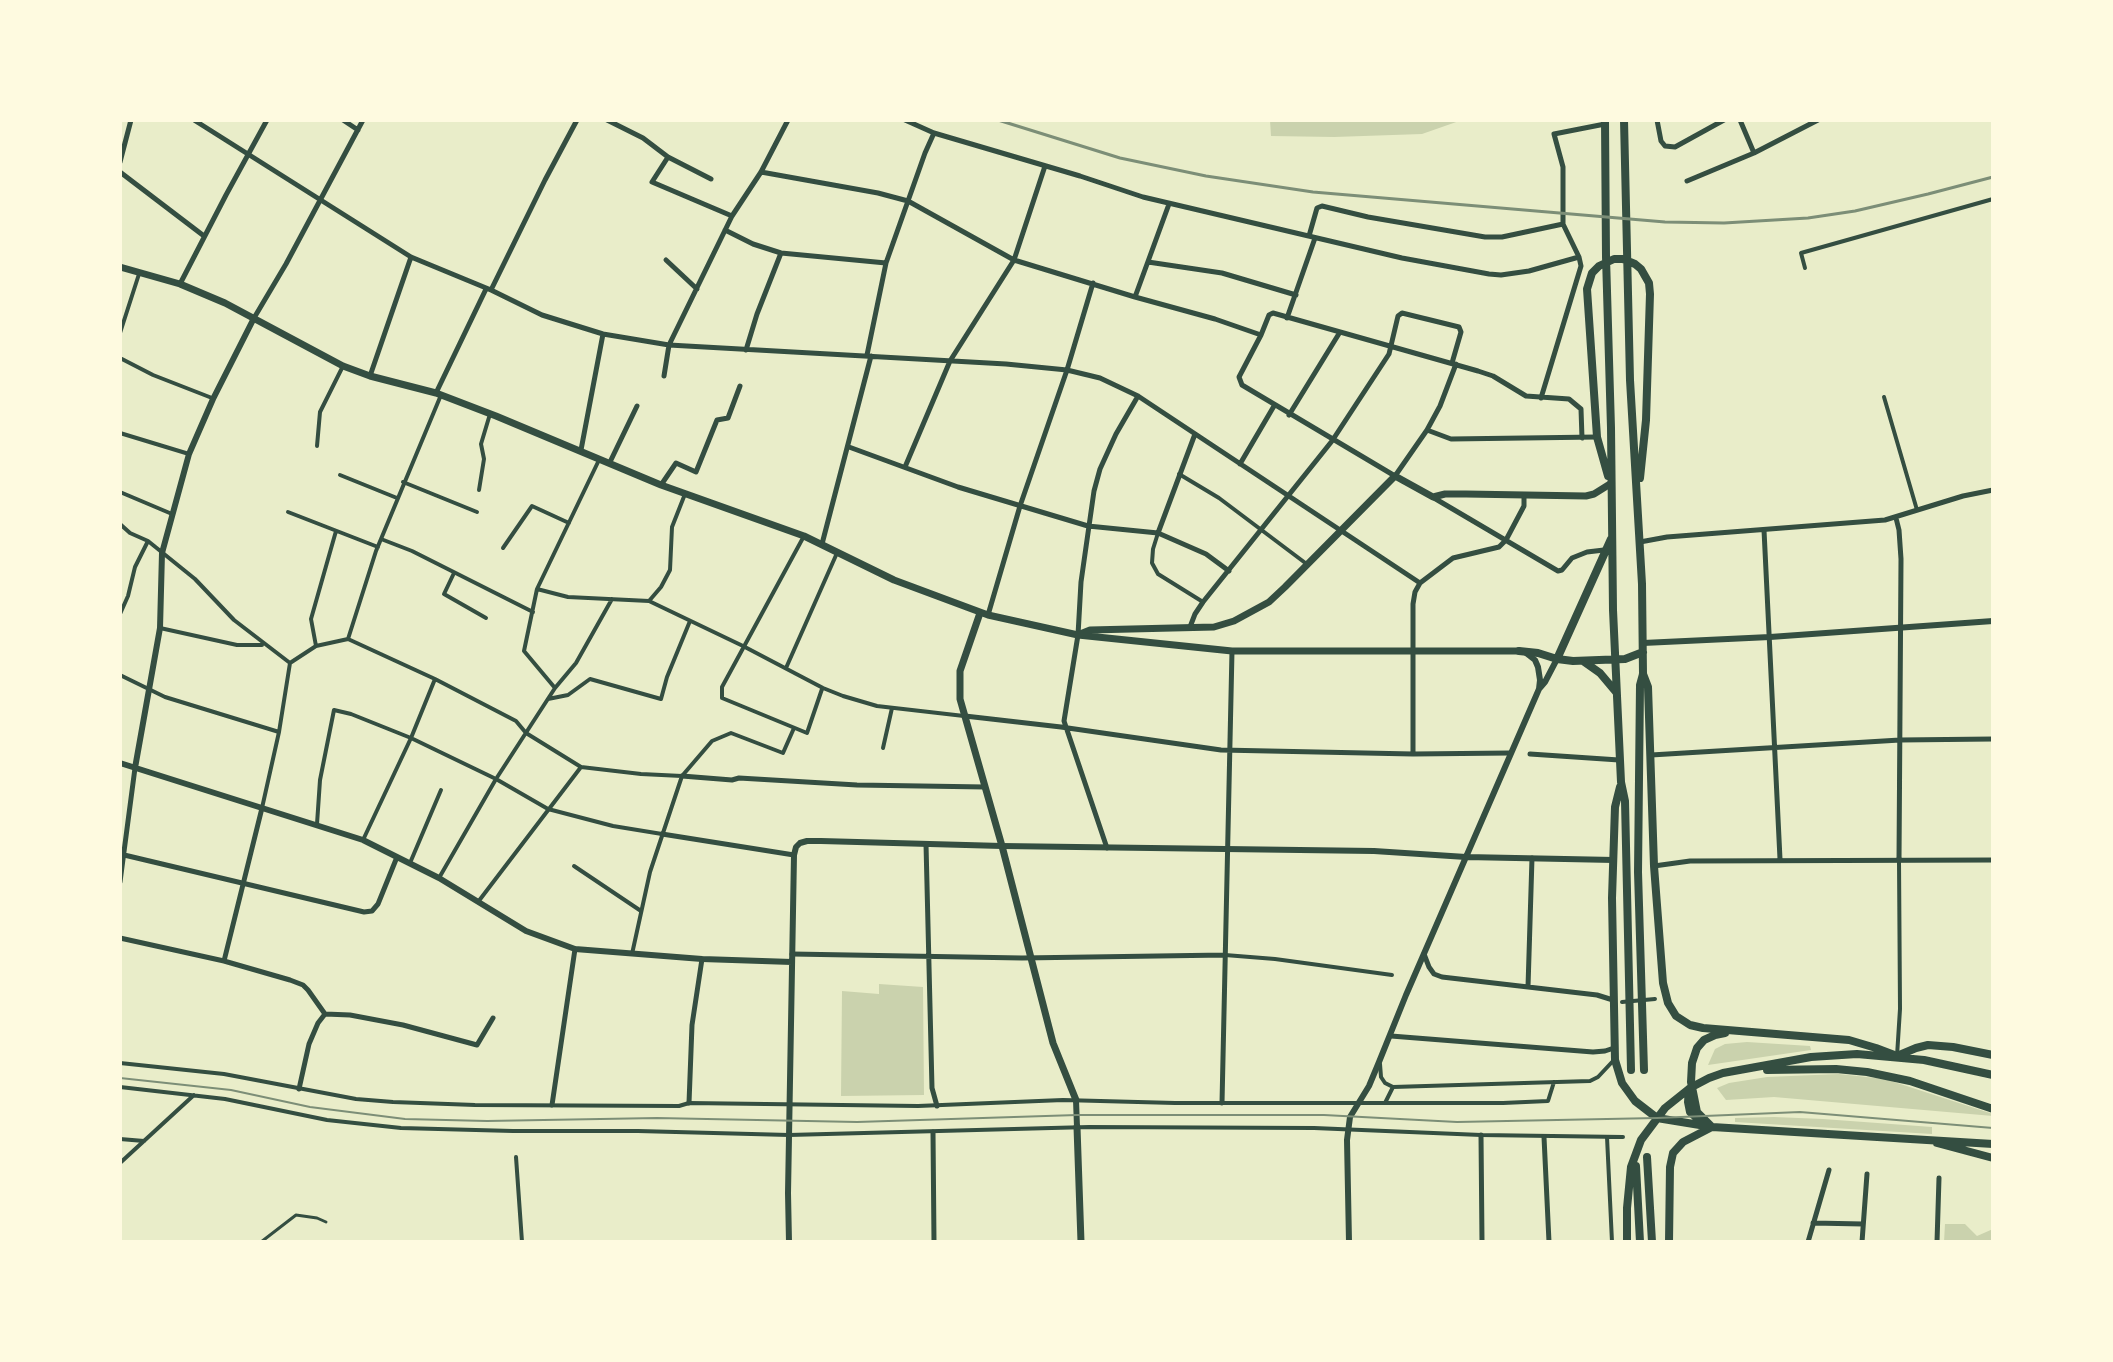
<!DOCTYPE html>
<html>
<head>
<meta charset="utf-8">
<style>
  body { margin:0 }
  #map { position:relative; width:2113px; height:1362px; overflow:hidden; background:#e9edc9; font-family:Commissioner,sans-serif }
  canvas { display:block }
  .frame { position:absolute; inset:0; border:122px solid #fefae0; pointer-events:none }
</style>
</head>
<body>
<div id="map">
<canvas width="2113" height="1362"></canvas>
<div class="frame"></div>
</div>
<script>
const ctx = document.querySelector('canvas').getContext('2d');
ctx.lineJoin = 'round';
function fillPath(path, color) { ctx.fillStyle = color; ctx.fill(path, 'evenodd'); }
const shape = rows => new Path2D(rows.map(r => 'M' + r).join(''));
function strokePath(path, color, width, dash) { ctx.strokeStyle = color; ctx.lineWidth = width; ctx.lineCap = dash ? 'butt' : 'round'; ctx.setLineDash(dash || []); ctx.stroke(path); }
fillPath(shape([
  [1270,120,1462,120,1422,134,1334,137,1271,136],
  [879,984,923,987,924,1095,841,1096,842,991,879,994],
  [1747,1042,1810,1046,1811,1050,1708,1065,1715,1049,1725,1044],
  [1839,1074,1885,1079,1993,1114,1993,1116,1774,1097,1726,1100,1717,1088,1729,1083,1767,1077],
  [1774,1117,1823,1119,1932,1127,1932,1134,1735,1122,1735,1118],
  [1945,1224,1965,1224,1977,1236,1993,1229,1993,1242,1944,1242]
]), '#cad2ad');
strokePath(shape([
  [261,1242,296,1215,317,1218,326,1222]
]), '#344e41', 3);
strokePath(shape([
  [1805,268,1801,253,1993,199],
  [120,333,139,274],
  [120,358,153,375,212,398],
  [1884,397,1917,510],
  [120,433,189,454],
  [317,446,320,412,343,366],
  [1179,474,1219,498,1308,565],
  [340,475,397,498],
  [403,482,477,512],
  [479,490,484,459,481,444,490,414],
  [120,492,172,514],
  [288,512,378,547],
  [120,524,130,533,148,541,195,579,234,620,290,663],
  [1158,533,1153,549,1152,563,1158,574,1203,602],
  [804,536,722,687,722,698,807,733,822,689],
  [381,539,412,551,533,612],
  [503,548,532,506,569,523],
  [454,573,444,594,486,618],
  [537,589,568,597,649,601,743,646,823,688,843,696,877,706,964,716],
  [649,601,661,587,670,570,672,527,685,494],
  [120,614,128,596,135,567,148,541],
  [160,628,237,645,262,645],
  [348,639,435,679,516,721,526,733,581,767,641,774,682,776],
  [316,646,311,619,336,531],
  [290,663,316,646,348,639,376,551,441,395],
  [786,668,837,553],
  [120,675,165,697,279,732],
  [555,688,524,651,537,589,599,460],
  [548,699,568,695,590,679,661,699,667,677,690,621],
  [883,748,892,708],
  [262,808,279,732,290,663],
  [317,824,320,780,334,710,351,714,411,738,496,779,548,809,613,826,662,834],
  [363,840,411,738,435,679],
  [410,863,441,790],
  [574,866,641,911],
  [439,878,496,779,555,688,576,663,612,599],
  [478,902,581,767],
  [632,954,650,872,682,776,712,741,731,733,783,753,794,728],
  [1225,955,1275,959,1392,975],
  [1622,1002,1655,999],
  [1897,1056,1900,1009,1899,861],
  [120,1063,224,1074,356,1099,393,1102,475,1105,679,1106,689,1103,918,1106,1063,1100,1175,1103,1503,1103,1548,1101,1554,1082],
  [1380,1064,1381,1077,1385,1083,1393,1087],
  [120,1087,225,1099,327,1120,401,1128,513,1131,638,1131,789,1135,1089,1127,1314,1128,1481,1135,1623,1137],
  [1385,1103,1393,1087,1590,1081,1598,1077,1613,1061],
  [1607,1137,1612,1242],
  [120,1139,144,1141],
  [516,1157,522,1242],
  [120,1163,194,1095]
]), '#344e41', 4);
strokePath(shape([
  [194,120,411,257,491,290,542,315,603,334,669,345,1006,364,1067,370,1100,378,1138,396,1420,583],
  [343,120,358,130],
  [607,120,643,138,668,157,652,182,732,216],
  [905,120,934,133,1080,176,1143,197,1402,258,1489,274,1501,275,1529,271,1579,257],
  [1657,120,1661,141,1665,146,1675,147,1724,120],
  [1740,120,1754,153],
  [668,157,711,179],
  [120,162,131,120],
  [120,172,204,236],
  [761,172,878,193,908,201,1014,260,1135,297,1215,319,1261,335,1269,315,1273,313,1478,371,1493,376,1526,396,1569,399,1581,409,1582,438],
  [1687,181,1754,153,1818,120],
  [725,230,753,244,781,253,886,263],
  [1309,236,1317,208,1322,206,1368,217,1485,237,1502,237,1563,224],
  [666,260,697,289],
  [1148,262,1222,273,1296,295],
  [180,284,226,195,267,120],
  [491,290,545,180,577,120],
  [1135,297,1169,204],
  [254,318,286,264,363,120],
  [1287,318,1315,238],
  [1261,335,1239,377,1242,385,1395,476,1427,430,1440,406,1456,364],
  [746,350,757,314,781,253],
  [867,355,886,263,925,153,934,133],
  [370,376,411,257],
  [664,376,669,345,732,216,761,172,788,120],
  [436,393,486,289],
  [1541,398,1581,266,1579,257,1563,224,1563,167,1554,134,1605,124],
  [1289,415,1340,332],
  [1427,430,1451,439,1597,437],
  [849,447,958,487,1088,526,1158,533,1206,554,1229,571],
  [581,450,603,334],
  [610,462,637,406],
  [1240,464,1274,406],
  [905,467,950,361,1014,260,1045,166],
  [661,485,676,463,696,472,717,420,728,418,740,386],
  [1434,498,1558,571,1562,570,1572,558,1587,552,1604,550],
  [1896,518,1899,530,1901,559,1899,859],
  [1764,530,1780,859],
  [1158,533,1195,434],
  [1640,542,1667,537,1885,520,1963,496,1993,490],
  [822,544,871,356],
  [988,615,1020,506,1067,370,1093,283],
  [1190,627,1195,614,1203,602,1332,441,1389,354,1398,316,1402,313,1459,327,1461,332,1452,363],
  [965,716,1061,727,1221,750,1413,754,1510,753],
  [1413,754,1413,604,1415,592,1420,583,1453,558,1499,547,1506,540,1524,506,1524,496],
  [1530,754,1619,760],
  [1651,755,1900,740,1993,739],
  [682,776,732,780,739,778,857,785,985,787],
  [662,834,794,855],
  [926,844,932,1088,937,1106],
  [1107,848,1064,721,1078,635,1081,582,1094,491,1100,469,1116,434,1138,396],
  [120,854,364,912,372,911,378,904,397,857],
  [1654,866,1690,861,1993,860],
  [120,882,135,768],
  [120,938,224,961,290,980,303,985,308,990,325,1014],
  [792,954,1022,958,1225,955],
  [1424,954,1429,967,1434,974,1442,977,1597,995,1613,1000],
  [224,961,262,808],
  [1528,987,1532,858],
  [325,1014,350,1015,403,1025,477,1045,493,1018],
  [1391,1036,1593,1052,1605,1051,1614,1048],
  [299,1089,309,1044,318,1023,325,1014],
  [689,1103,692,1025,702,959],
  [1222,1103,1232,651],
  [552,1105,575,949],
  [933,1132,934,1242],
  [1481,1135,1482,1242],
  [1544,1137,1549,1242],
  [1813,1223,1863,1224],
  [1808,1242,1829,1170],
  [1862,1242,1867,1174],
  [1937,1242,1939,1178]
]), '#344e41', 5);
strokePath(shape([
  [1643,643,1770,637,1993,621],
  [1526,653,1535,660,1538,667,1540,680,1539,689],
  [120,763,363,840,439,878,526,931,575,949,702,959,792,962],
  [135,768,160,628,162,553,189,454,213,399,254,318],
  [1076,1100,1077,1127],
  [789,1242,788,1193,794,855,796,847,800,843,807,841,821,841,1002,846,1374,851,1466,857,1614,860],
  [1349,1242,1347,1140,1350,1117,1369,1086,1379,1062,1406,995,1539,689,1545,682,1557,659]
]), '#344e41', 6);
strokePath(shape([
  [120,267,180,284,225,303,343,366,370,376,436,393,496,416,661,485,804,536,894,580,988,615,1078,635,1232,651,1519,651],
  [980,613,960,671,960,699,1002,846,1053,1043,1076,1100],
  [1080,634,1090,630,1214,627,1234,621,1269,602,1285,587,1395,476,1433,497,1445,494,1466,494,1586,496,1594,494,1610,484],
  [1077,1127,1081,1242]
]), '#344e41', 7);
strokePath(shape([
  [1605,120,1606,257,1611,428,1613,610,1621,782,1625,801,1631,1070],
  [1624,120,1630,380,1642,584,1643,674,1640,685,1638,872,1644,1070],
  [1608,476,1597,437,1587,289,1592,273,1599,266,1614,259,1623,259,1635,264,1641,269,1649,283,1650,294,1646,420,1640,478],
  [1519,651,1538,653,1557,659,1573,661,1625,659,1643,652],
  [1557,659,1611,539],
  [1583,661,1600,673,1616,692],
  [1643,674,1648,687,1654,866,1663,983,1668,1003,1676,1016,1690,1025,1703,1028,1849,1040,1876,1048,1897,1056,1916,1048,1928,1045,1953,1047,1993,1055],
  [1620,787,1615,807,1612,898,1615,1060,1622,1083,1635,1101,1657,1118,1712,1127,1993,1144],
  [1767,1070,1836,1069,1867,1072,1910,1081,1993,1109],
  [1689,1089,1688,1102,1690,1112,1698,1119],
  [1712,1127,1697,1112,1691,1082,1692,1063,1697,1048,1704,1040,1715,1035,1725,1033],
  [1937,1143,1993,1158],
  [1647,1157,1652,1242],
  [1636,1166,1640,1242],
  [1627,1242,1627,1208,1631,1167,1641,1140,1665,1108,1690,1088,1709,1078,1723,1073,1811,1057,1857,1054,1924,1060,1993,1075],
  [1669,1242,1670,1167,1673,1153,1683,1142,1710,1128]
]), '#344e41', 8);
strokePath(shape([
  [120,1078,231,1090,310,1107,405,1119,487,1121,657,1118,857,1122,1077,1115,1324,1115,1457,1122,1657,1118,1800,1112,1993,1128]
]), '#7c8e77', 2);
strokePath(shape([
  [998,120,1120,158,1206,176,1313,192,1665,222,1724,223,1808,218,1855,211,1928,194,1993,177]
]), '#7c8e77', 3);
</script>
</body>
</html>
